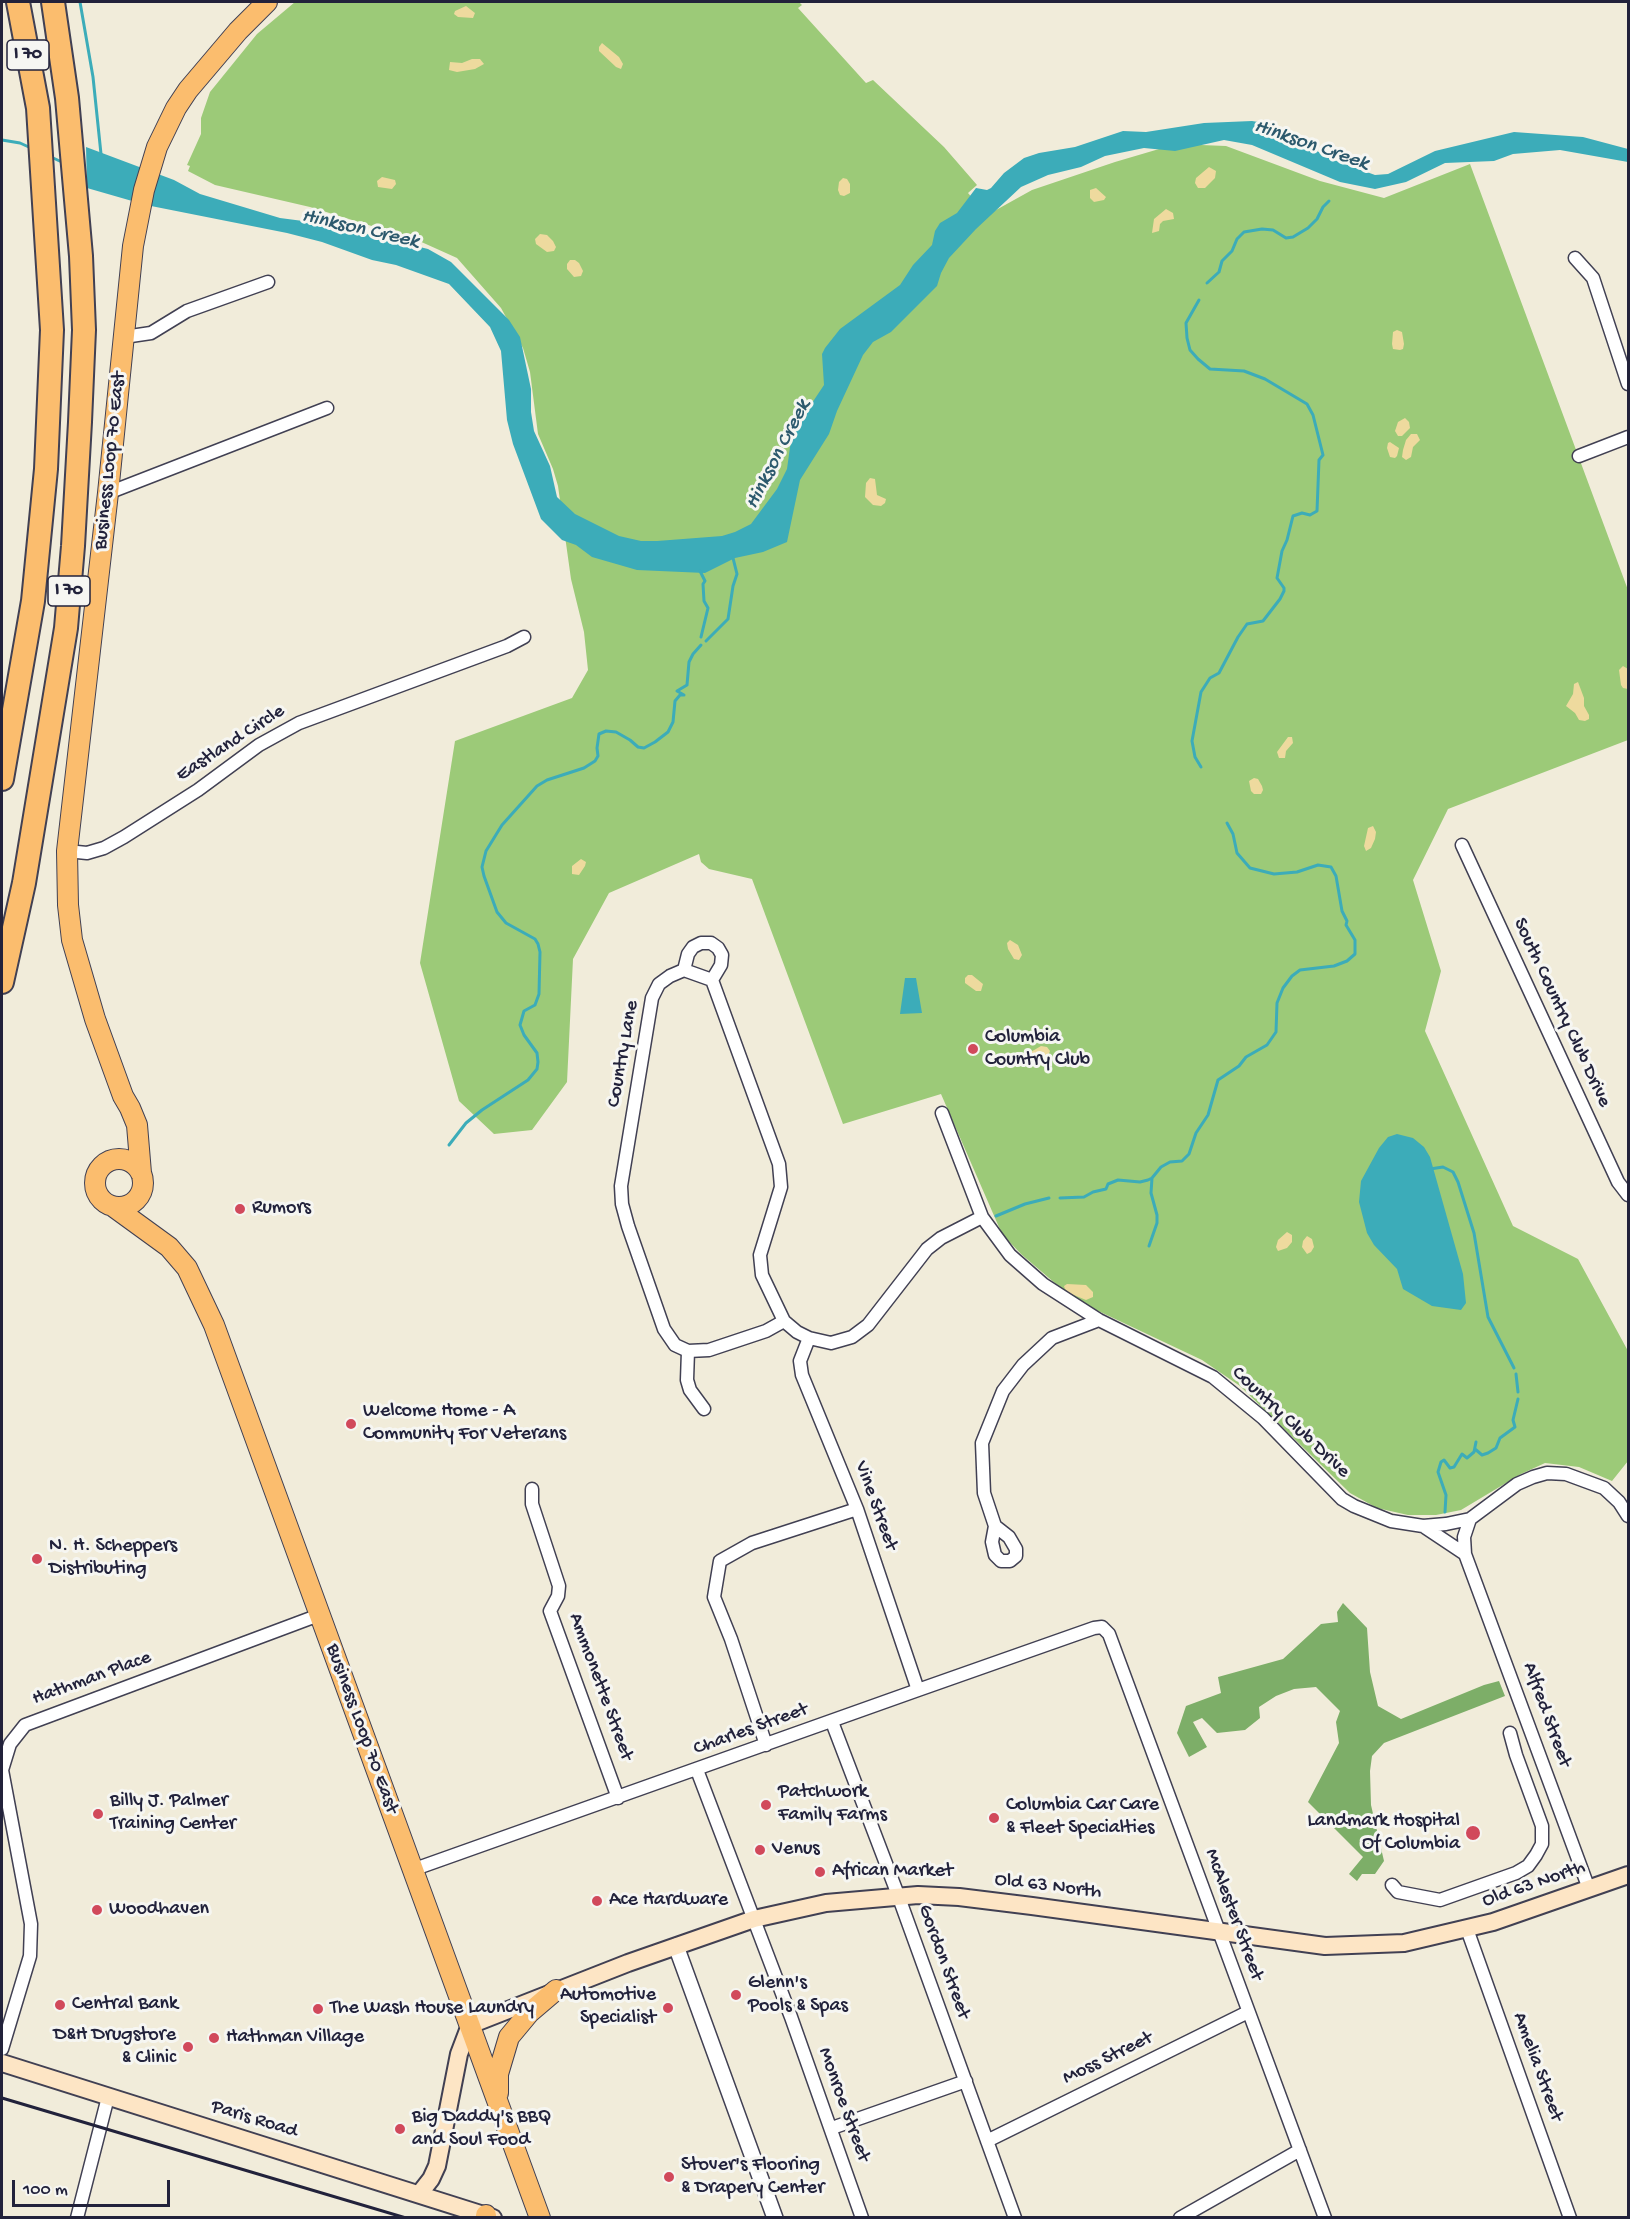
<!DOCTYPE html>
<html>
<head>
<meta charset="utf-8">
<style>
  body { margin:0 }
  #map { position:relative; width:1630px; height:2219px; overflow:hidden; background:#f1ecda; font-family:"Gochi Hand",sans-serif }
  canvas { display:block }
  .frame { position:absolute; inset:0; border:3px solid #22223b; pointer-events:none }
  .scale { position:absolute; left:12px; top:2180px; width:158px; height:27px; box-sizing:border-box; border:3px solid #22223b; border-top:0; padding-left:8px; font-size:18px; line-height:21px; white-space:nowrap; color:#22223b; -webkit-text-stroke:4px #f6f6f2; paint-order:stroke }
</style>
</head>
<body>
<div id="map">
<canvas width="1630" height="2219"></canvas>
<div class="frame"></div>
<div class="scale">100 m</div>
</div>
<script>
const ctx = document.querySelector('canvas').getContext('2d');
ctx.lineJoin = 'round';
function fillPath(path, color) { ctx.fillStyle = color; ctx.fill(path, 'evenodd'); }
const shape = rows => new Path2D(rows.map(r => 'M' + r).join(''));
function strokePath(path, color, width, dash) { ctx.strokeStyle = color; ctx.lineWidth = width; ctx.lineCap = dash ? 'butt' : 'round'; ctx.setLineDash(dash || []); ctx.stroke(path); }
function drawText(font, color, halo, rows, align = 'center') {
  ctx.font = font + ' "Gochi Hand",sans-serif'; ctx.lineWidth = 6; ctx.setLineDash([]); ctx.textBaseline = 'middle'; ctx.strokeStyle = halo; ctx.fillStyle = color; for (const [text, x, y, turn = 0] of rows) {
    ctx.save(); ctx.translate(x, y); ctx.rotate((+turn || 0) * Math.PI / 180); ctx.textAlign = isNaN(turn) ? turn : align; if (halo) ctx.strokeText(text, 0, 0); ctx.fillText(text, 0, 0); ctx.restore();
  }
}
fillPath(shape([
  [295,2,799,2,802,5,798,8,866,83,873,80,944,147,977,185,968,193,987,215,1032,190,1115,162,1176,144,1226,146,1320,181,1384,198,1470,164,1628,590,1628,740,1448,809,1413,880,1441,971,1425,1031,1513,1226,1578,1259,1628,1351,1628,1461,1612,1481,1579,1467,1545,1463,1521,1474,1461,1510,1436,1515,1408,1515,1377,1508,1350,1493,1240,1386,1202,1360,1092,1308,1056,1284,1021,1254,1002,1234,941,1094,843,1124,752,879,709,869,701,862,699,854,609,893,573,959,567,1082,532,1130,494,1134,459,1101,420,963,455,741,572,698,588,670,584,632,571,579,558,486,553,469,538,434,530,372,523,348,501,308,457,258,417,240,310,207,215,185,188,171,190,166,187,165,201,134,201,118,210,92,257,34]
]), '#9cca78');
fillPath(shape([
  [1343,1603,1367,1628,1370,1672,1378,1706,1401,1719,1484,1685,1499,1681,1505,1696,1384,1743,1372,1756,1370,1771,1371,1805,1384,1861,1375,1874,1362,1874,1357,1881,1349,1874,1363,1857,1308,1802,1339,1743,1336,1722,1340,1711,1316,1687,1294,1689,1276,1696,1259,1707,1260,1718,1245,1730,1217,1733,1202,1718,1193,1722,1207,1747,1189,1757,1177,1733,1186,1706,1221,1693,1218,1677,1283,1659,1321,1624,1338,1622,1337,1612]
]), '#7dae68');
fillPath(shape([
  [466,6,475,13,473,18,458,17,454,14,455,11],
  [602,43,619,57,623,64,621,69,616,67,599,51,599,47],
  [472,59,480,59,484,64,475,69,457,72,449,70,450,62,462,63],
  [1209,167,1216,171,1215,178,1205,188,1198,188,1195,183,1196,178],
  [382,177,395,180,396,184,392,189,378,187,377,181],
  [843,178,847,179,850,184,850,193,844,196,840,195,838,190,839,182],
  [1096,188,1106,197,1104,200,1094,202,1090,198,1090,190],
  [1166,209,1173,213,1174,219,1163,221,1160,224,1159,231,1152,233,1154,219],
  [540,234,547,235,553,241,556,247,554,251,547,252,536,244,535,239],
  [570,260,575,260,579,263,583,271,581,276,574,277,567,269,567,264],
  [1397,330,1402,332,1404,344,1403,349,1400,350,1393,349,1392,344,1393,332],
  [1405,418,1409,422,1410,428,1402,436,1398,436,1395,431,1398,422],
  [1411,434,1417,434,1420,440,1413,447,1411,457,1406,460,1402,457,1403,450,1406,440],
  [1390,442,1399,448,1397,456,1395,458,1390,457,1387,448,1388,443],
  [870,478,875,479,877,495,886,499,885,503,881,506,873,505,865,497,866,483],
  [1623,666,1628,669,1628,689,1623,688,1621,685,1619,670],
  [1578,682,1584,698,1584,706,1589,715,1589,719,1585,721,1579,720,1575,713,1566,706,1573,694,1574,684],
  [1288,737,1292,737,1293,743,1286,751,1285,758,1279,758,1277,752],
  [1254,778,1258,779,1262,786,1263,790,1261,794,1254,794,1251,791,1249,781],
  [1373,826,1376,832,1375,839,1371,848,1366,851,1364,846,1368,828],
  [581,859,586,862,585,866,579,875,572,874,572,866],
  [1010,940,1018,945,1022,955,1019,960,1014,959,1008,949,1007,943],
  [968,975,972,975,983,984,981,991,976,991,965,983,965,978],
  [1041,1046,1047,1047,1050,1051,1047,1058,1029,1058,1029,1053],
  [1287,1232,1292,1235,1292,1242,1287,1248,1278,1251,1276,1247,1278,1240],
  [1307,1236,1312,1239,1314,1247,1311,1252,1307,1254,1302,1247,1303,1241],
  [1067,1284,1086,1285,1093,1292,1093,1297,1086,1300,1069,1293,1065,1289,1064,1286]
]), '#eeda9e');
fillPath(shape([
  [1252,121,1264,123,1334,160,1375,175,1388,174,1435,151,1514,132,1583,137,1628,149,1628,162,1560,150,1513,154,1494,161,1445,163,1406,182,1375,189,1340,182,1252,145,1224,140,1175,151,1144,148,1105,156,1081,167,1048,175,1021,187,976,229,949,258,941,273,937,286,891,332,873,342,863,355,837,411,829,434,800,480,787,542,763,552,735,558,705,573,637,570,592,557,576,545,562,540,541,519,513,444,507,420,501,351,490,327,449,284,396,265,372,260,322,242,287,233,146,205,87,188,86,147,174,180,200,194,280,218,326,224,428,249,451,262,509,320,520,337,531,389,531,412,534,431,550,466,557,497,575,514,619,536,641,541,657,541,722,536,735,532,751,524,777,489,787,469,792,433,824,385,822,354,825,348,840,329,900,285,913,265,932,245,935,231,940,223,957,213,976,188,987,190,991,188,1004,173,1024,158,1039,153,1075,147,1123,131,1146,132,1204,123],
  [905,978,916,978,922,1013,900,1014],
  [1397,1134,1413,1138,1424,1147,1430,1157,1463,1274,1466,1303,1461,1310,1432,1306,1403,1289,1397,1269,1374,1245,1367,1233,1359,1202,1361,1181,1379,1148,1388,1137]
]), '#3cacb9');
strokePath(shape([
  [80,2,93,77,101,154],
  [2,140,20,143,31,148],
  [51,157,64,163],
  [1207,283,1219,272,1222,261,1232,251,1237,239,1244,232,1262,229,1273,230,1286,238,1293,237,1308,228,1317,219,1323,207,1329,201],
  [1199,300,1186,323,1187,338,1190,350,1198,359,1210,369,1244,371,1265,379,1307,404,1313,415,1323,455,1319,460,1317,511,1310,515,1302,513,1293,516,1287,540,1282,551,1277,578,1284,588,1284,591,1280,599,1263,621,1247,624,1238,637,1219,673,1210,678,1201,692,1192,741,1195,757,1201,767],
  [700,571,705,581,703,584,704,601,708,608,701,637],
  [706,641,728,619,733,586,737,574,733,558],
  [449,1145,466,1123,482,1110,528,1080,537,1069,538,1062,537,1053,524,1035,520,1025,524,1011,535,1005,539,994,540,952,538,944,535,939,506,923,497,912,484,876,482,867,486,851,502,825,537,786,547,780,584,768,595,761,598,756,597,748,599,734,606,731,616,732,630,740,638,747,644,748,655,742,668,732,673,722,675,701,680,695,684,695,677,691,687,685,689,662,693,654,701,645],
  [1430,1169,1443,1167,1453,1172,1458,1182,1474,1233,1488,1317,1514,1368],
  [1060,1198,1084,1197,1093,1192,1106,1189,1108,1184,1118,1180,1140,1182,1148,1180,1152,1178,1161,1167,1170,1162,1182,1161,1189,1154,1196,1133,1208,1115,1218,1080,1239,1066,1246,1057,1267,1045,1276,1032,1277,1003,1283,988,1292,976,1300,970,1334,966,1347,961,1355,954,1355,940,1346,925,1347,921,1342,911,1336,876,1331,867,1318,865,1297,872,1274,874,1250,868,1237,853,1233,834,1227,823],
  [996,1216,1025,1204,1049,1198],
  [1149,1246,1157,1223,1157,1215,1151,1193,1152,1178],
  [1516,1374,1518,1392],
  [1475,1449,1482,1455,1488,1453,1496,1448,1500,1438,1515,1427,1513,1420,1518,1399],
  [1445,1512,1446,1495,1438,1472,1441,1462,1444,1460,1450,1468,1454,1467,1462,1454,1467,1458,1474,1452,1476,1442]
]), '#3cacb9', 3);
const minor = shape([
  [1575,258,1593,278,1628,384],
  [124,337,151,333,187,311,268,282],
  [1579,456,1628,437],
  [108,493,327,408],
  [1462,845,1618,1182,1628,1195],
  [67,851,87,853,104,848,124,837,198,790,259,745,299,723,507,646,524,637],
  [684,970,688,954,693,947,701,943,711,943,718,948,722,955,721,965,712,980],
  [942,1113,982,1217,1010,1255,1043,1284,1099,1320,1213,1377,1263,1418,1342,1499,1354,1506,1391,1521,1423,1526,1446,1524,1470,1519,1517,1484,1533,1477,1547,1473,1566,1474,1604,1488,1619,1502,1628,1516],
  [784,1321,766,1331,709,1350,688,1351,675,1345,664,1329,628,1226,622,1204,621,1186,652,998,659,984,670,976,684,970,712,980,779,1164,781,1187,760,1255,762,1275,784,1321,797,1332,809,1338,831,1343,852,1337,868,1325,927,1249,941,1238,982,1217],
  [809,1338,800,1361,802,1375,857,1509,918,1690],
  [688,1351,687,1380,690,1390,704,1409],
  [532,1489,532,1504,559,1586,558,1596,550,1611,618,1798],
  [1470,1519,1464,1537,1465,1554,1589,1889],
  [995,1526,992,1542,995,1555,1001,1561,1010,1561,1016,1556,1016,1549,1009,1537,995,1526,984,1493,982,1443,1003,1391,1023,1365,1052,1338,1099,1320],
  [1423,1526,1465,1554],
  [832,1722,898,1895,1015,2218],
  [766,1745,731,1639,714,1597,720,1561,752,1543,857,1509],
  [697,1770,791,2017,862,2218],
  [412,1870,918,1690,1094,1628,1102,1627,1109,1634,1325,2218],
  [1392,1885,1398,1892,1440,1900,1516,1873,1528,1866,1536,1855,1542,1844,1542,1826,1516,1755,1510,1733],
  [1467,1929,1570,2218],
  [2,2049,30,1956,31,1924,2,1770,10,1744,25,1725,319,1615],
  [832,2128,966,2081],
  [987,2141,1248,2012],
  [77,2218,108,2097],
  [1180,2218,1300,2150]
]);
const tertiary = shape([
  [676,1946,775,2218]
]);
const secondary = shape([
  [2,2063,493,2218],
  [420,2193,431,2179,437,2166,459,2054,470,2025,628,1963,754,1919,826,1903,918,1895,959,1897,1032,1906,1325,1946,1404,1943,1493,1922,1628,1875]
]);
const primary = shape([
  '95 1183a24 24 0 1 1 48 0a24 24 0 1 1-48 0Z',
  [141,1173,137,1125,130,1108,123,1096,95,1019,72,940,68,905,67,851,108,493,133,246,144,190,157,147,176,108,188,90,238,31,267,2],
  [114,1207,169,1247,187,1268,214,1325,540,2218],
  [498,2093,498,2074,509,2037,529,2013,556,1990],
  [486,2215,486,2218]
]);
const motorway = shape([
  [2,779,33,601,46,469,52,330,38,108,18,2],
  [2,982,24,883,66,628,73,546,80,422,84,330,81,256,67,98,53,2]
]);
strokePath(minor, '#414053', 15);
strokePath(tertiary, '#414053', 18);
strokePath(secondary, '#414053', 20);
strokePath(primary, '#414053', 22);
strokePath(motorway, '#414053', 26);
strokePath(minor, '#fff', 12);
strokePath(tertiary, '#fff', 15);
strokePath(secondary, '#fde5c5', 16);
strokePath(primary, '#fbbd6e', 20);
strokePath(motorway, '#fbbd6e', 22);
strokePath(shape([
  [2,2098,406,2218]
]), '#22223b', 3);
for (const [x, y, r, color] of [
  [973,1049,6,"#d1495b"],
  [240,1209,6,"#d1495b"],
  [351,1424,6,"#d1495b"],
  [37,1559,6,"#d1495b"],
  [766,1805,6,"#d1495b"],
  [98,1814,6,"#d1495b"],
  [994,1818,6,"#d1495b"],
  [1473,1833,8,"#d1495b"],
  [760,1850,6,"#d1495b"],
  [820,1872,6,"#d1495b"],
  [597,1901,6,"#d1495b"],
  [97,1910,6,"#d1495b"],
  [736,1995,6,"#d1495b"],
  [60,2005,6,"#d1495b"],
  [668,2008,6,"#d1495b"],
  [318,2009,6,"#d1495b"],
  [214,2038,6,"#d1495b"],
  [188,2047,6,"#d1495b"],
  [400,2129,6,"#d1495b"],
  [669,2177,6,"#d1495b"]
]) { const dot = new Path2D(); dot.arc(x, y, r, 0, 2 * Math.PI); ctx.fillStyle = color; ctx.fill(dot); strokePath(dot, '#f6f6f2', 2); }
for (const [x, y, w] of [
  [28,55,42],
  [69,591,42]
]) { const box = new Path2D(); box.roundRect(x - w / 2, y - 15, w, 30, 4.5); ctx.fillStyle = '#f6f6f2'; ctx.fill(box); strokePath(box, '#22223b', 1.5); }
drawText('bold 18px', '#22223b', null, [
  ["I 70",28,55],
  ["I 70",69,591]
]);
drawText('20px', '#22223b', '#f6f6f2', [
  ["Business Loop 70 East",111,461,-84],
  ["Eastland Circle",231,744,-33],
  ["South Country Club Drive",1561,1013,65],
  ["Country Lane",624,1054,-80],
  ["Country Club Drive",1290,1423,43],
  ["Vine Street",875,1506,70],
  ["Hathman Place",92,1679,-20],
  ["Ammonette Street",600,1687,70],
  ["Alfred Street",1546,1715,70],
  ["Business Loop 70 East",361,1729,70],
  ["Charles Street",751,1730,-20],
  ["Old 63 North",1534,1885,-19],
  ["Old 63 North",1048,1887,7],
  ["McAlester Street",1233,1915,70],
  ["Gordon Street",943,1962,70],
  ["Moss Street",1108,2059,-26],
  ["Amelia Street",1537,2067,70],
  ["Monroe Street",843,2105,70],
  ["Paris Road",254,2120,17]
]);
drawText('20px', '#22223b', '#f6f6f2', [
  ["Columbia",985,1038],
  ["Country Club",985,1061],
  ["Rumors",252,1209],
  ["Welcome Home - A",363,1412],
  ["Community For Veterans",363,1435],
  ["N. H. Scheppers",49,1547],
  ["Distributing",49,1570],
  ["Patchwork",778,1793],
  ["Family Farms",778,1816],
  ["Billy J. Palmer",110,1802],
  ["Training Center",110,1825],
  ["Columbia Car Care",1006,1806],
  ["& Fleet Specialties",1006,1829],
  ["Landmark Hospital",1460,1822,"right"],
  ["Of Columbia",1460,1845,"right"],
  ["Venus",772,1850],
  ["African Market",832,1872],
  ["Ace Hardware",609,1901],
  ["Woodhaven",109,1910],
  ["Glenn's",748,1984],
  ["Pools & Spas",748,2007],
  ["Automotive",656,1996,"right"],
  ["Specialist",656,2019,"right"],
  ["Central Bank",72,2005],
  ["The Wash House Laundry",330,2009],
  ["D&H Drugstore",176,2036,"right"],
  ["& Clinic",176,2059,"right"],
  ["Hathman Village",226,2038],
  ["Big Daddy's BBQ",412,2118],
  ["and Soul Food",412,2141],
  ["Stover's Flooring",681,2166],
  ["& Drapery Center",681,2189]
], 'left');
drawText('italic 21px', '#2c596d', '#f6f6f2', [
  ["Hinkson Creek",1311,146,19],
  ["Hinkson Creek",360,230,13],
  ["Hinkson Creek",779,455,-63]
]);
</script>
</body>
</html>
